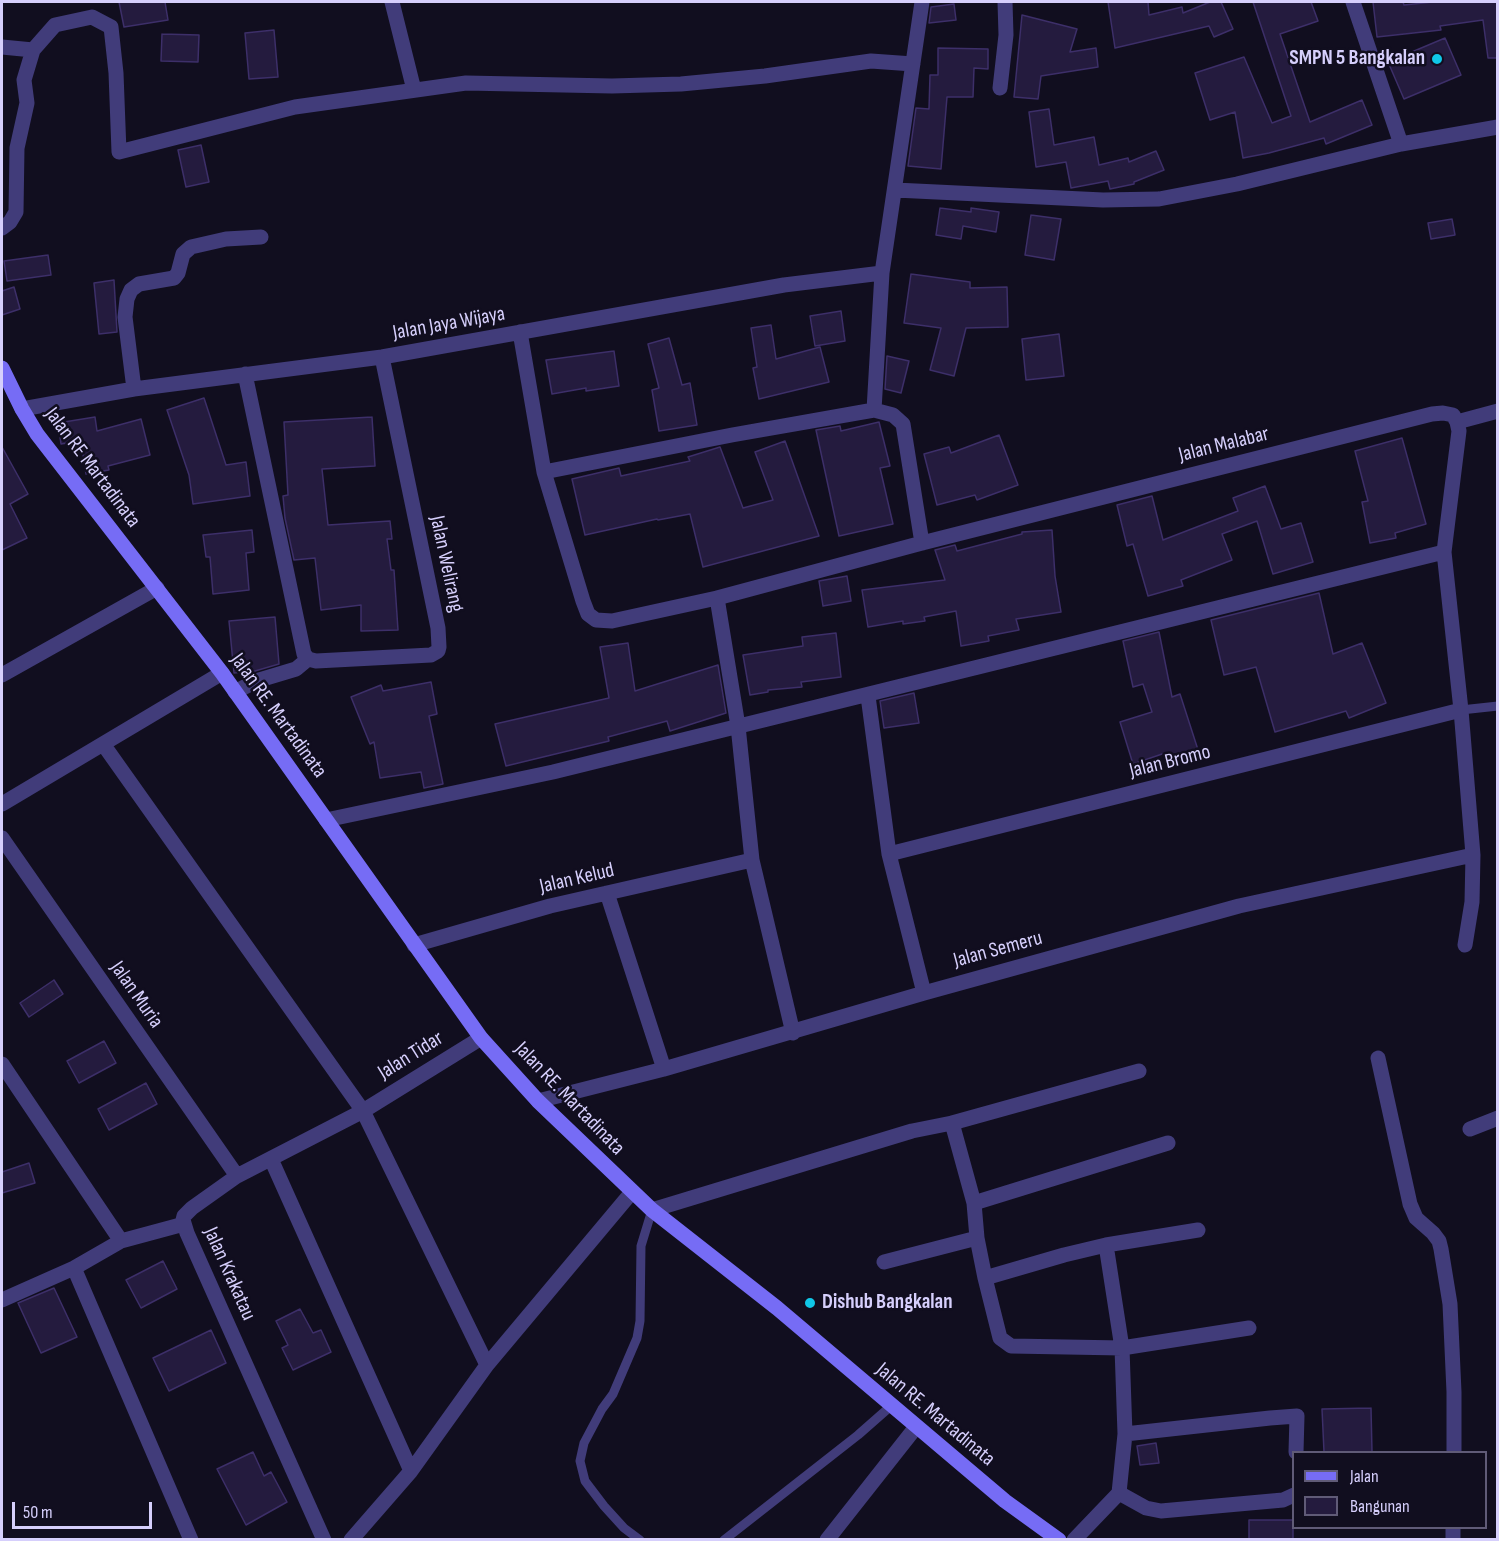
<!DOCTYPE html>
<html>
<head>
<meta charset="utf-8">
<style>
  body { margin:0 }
  #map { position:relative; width:1499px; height:1541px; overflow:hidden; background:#110e1f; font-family:"Sofia Sans Condensed",sans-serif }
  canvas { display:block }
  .frame { position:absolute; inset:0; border:3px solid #d6cffc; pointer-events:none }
  .legend { position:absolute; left:1292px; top:1451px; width:195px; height:78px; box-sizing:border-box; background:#110e1f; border:2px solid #605b77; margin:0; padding:8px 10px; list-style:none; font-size:18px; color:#d6cffc }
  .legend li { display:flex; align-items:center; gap:12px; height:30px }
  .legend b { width:30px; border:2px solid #605b77 }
  .scale { position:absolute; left:12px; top:1502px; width:140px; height:27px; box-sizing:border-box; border:3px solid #d6cffc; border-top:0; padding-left:8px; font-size:18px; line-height:21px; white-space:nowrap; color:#d6cffc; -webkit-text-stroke:4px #110e1f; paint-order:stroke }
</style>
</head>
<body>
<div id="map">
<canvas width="1499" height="1541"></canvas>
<div class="frame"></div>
<ul class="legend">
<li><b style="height:8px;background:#766cf5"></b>Jalan</li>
<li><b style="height:16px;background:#241b3e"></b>Bangunan</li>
</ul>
<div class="scale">50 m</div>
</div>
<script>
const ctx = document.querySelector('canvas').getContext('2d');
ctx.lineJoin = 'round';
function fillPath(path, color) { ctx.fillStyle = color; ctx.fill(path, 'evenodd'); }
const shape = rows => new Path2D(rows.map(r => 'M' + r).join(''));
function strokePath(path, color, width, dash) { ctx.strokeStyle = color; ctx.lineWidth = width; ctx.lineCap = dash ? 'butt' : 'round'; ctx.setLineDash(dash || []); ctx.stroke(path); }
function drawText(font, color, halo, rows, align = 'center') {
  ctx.font = font + ' "Sofia Sans Condensed",sans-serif'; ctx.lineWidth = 5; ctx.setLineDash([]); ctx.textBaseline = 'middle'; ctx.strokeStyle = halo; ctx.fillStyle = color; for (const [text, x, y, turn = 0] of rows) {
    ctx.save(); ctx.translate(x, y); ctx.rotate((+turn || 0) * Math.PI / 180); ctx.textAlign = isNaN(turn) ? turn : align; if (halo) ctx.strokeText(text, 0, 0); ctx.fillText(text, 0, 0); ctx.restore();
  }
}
const building = shape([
  [119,2,165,2,168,20,124,27,119,2],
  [1108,2,1148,2,1149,15,1182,7,1183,13,1210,2,1221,2,1233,29,1214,37,1209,26,1115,48,1108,2],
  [1253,2,1311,2,1318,21,1280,34,1310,122,1362,100,1372,125,1326,144,1324,138,1269,153,1243,158,1235,112,1210,120,1195,73,1244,57,1272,123,1291,116,1253,2],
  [1373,2,1403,2,1404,5,1433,2,1497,2,1497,58,1488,58,1483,20,1440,26,1441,30,1377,37,1373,2],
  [954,4,956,20,929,23,931,7,954,4],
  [1022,15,1077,29,1070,52,1096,48,1098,67,1041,76,1038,99,1014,97,1022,15],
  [274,30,278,77,249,79,245,33,274,30],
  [162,34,199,35,198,62,161,61,162,34],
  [1445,38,1461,75,1404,99,1388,62,1445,38],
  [938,48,988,49,988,69,974,68,973,97,947,97,941,169,908,166,916,108,929,109,930,75,938,75,938,48],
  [1049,109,1054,145,1094,137,1099,165,1128,158,1129,162,1156,151,1164,170,1134,182,1134,184,1110,189,1108,181,1071,188,1066,162,1036,167,1029,112,1049,109],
  [201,145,209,182,186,187,178,150,201,145],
  [940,208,971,212,971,208,999,212,996,232,963,226,961,239,936,235,940,208],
  [1031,215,1061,219,1054,260,1025,255,1031,215],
  [1452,219,1455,235,1431,239,1428,223,1452,219],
  [48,255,51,275,7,281,4,261,48,255],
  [911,274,970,282,970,288,1007,287,1008,327,966,328,954,376,930,370,941,328,904,323,911,274],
  [114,280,117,332,99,334,94,283,114,280],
  [14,287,20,309,2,315,2,291,14,287],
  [841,311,845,341,815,346,810,316,841,311],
  [771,325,776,359,820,347,829,382,759,399,753,368,757,367,751,328,771,325],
  [1059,334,1064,376,1026,380,1022,339,1059,334],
  [669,338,682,385,690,383,697,425,659,431,652,390,659,388,648,344,669,338],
  [614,351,619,386,586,391,586,388,552,394,546,360,614,351],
  [887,356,909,361,901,393,885,389,887,356],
  [204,398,226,465,246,462,250,496,193,504,189,475,167,410,204,398],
  [95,417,97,431,141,419,150,455,108,466,109,470,86,474,81,441,61,444,58,423,95,417],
  [372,417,375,466,322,469,328,525,390,521,392,539,387,539,391,570,394,570,398,630,361,631,361,605,321,610,315,558,294,560,285,518,283,496,288,495,284,422,372,417],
  [879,422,890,466,880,468,893,524,839,536,816,430,840,426,841,431,879,422],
  [999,435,1018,485,977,500,975,495,937,505,924,454,949,447,951,453,999,435],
  [1402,438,1426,524,1395,533,1396,538,1370,543,1362,502,1368,501,1355,451,1402,438],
  [785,441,819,536,703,567,690,514,658,520,657,519,585,535,572,479,619,468,621,476,690,461,688,457,720,447,743,508,773,500,755,452,785,441],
  [2,447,28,494,10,504,27,538,2,550,2,447],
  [1265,486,1281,529,1301,523,1313,562,1273,574,1257,521,1222,534,1232,560,1181,580,1183,586,1148,596,1133,544,1127,546,1117,505,1152,496,1163,540,1238,511,1233,498,1265,486],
  [252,530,254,552,246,553,249,590,213,594,210,557,206,557,203,535,252,530],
  [1052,530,1055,576,1061,612,1016,619,1019,630,988,636,989,641,961,646,956,611,924,617,925,621,903,624,903,621,868,627,862,590,945,580,935,550,955,545,957,551,1022,534,1022,532,1052,530],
  [847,576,851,601,823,606,819,581,847,576],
  [1319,593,1333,654,1362,643,1386,703,1349,718,1346,711,1275,732,1256,667,1224,675,1211,620,1319,593],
  [275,617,279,664,255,671,234,673,229,621,275,617],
  [1159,632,1172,697,1180,694,1200,756,1170,766,1165,753,1133,764,1120,722,1152,712,1143,684,1133,687,1123,641,1159,632],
  [836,633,841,677,801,682,802,687,768,690,768,692,750,695,743,655,803,646,802,637,836,633],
  [628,643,635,691,718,665,726,713,670,731,667,721,608,737,609,741,506,766,495,724,609,698,600,647,628,643],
  [431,682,437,714,429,716,443,784,424,788,421,772,380,778,374,742,370,744,351,697,381,685,383,691,431,682],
  [914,693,919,723,884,728,880,701,914,693],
  [54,980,63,994,29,1017,20,1003,54,980],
  [104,1041,116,1063,79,1083,67,1061,104,1041],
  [146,1083,157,1104,109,1130,98,1109,146,1083],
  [29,1163,35,1183,2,1193,2,1172,29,1163],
  [163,1261,177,1289,141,1308,126,1280,163,1261],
  [54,1288,77,1337,41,1353,18,1303,54,1288],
  [300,1309,313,1333,321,1330,331,1352,293,1370,282,1348,288,1345,276,1321,300,1309],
  [211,1330,226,1363,169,1391,153,1358,211,1330],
  [1371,1408,1372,1452,1324,1452,1322,1409,1371,1408],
  [1156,1443,1159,1463,1140,1465,1137,1446,1156,1443],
  [253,1452,264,1476,271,1472,287,1502,246,1525,217,1469,253,1452],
  [1249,1520,1293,1520,1293,1539,1249,1539,1249,1520]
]);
fillPath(building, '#241b3e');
strokePath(building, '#3d2f69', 1.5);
strokePath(shape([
  [1461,710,1498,706],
  [640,1540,624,1528,604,1506,585,1481,580,1461,584,1443,602,1409,613,1394,637,1338,640,1321,641,1246,652,1210],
  [724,1540,858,1435,891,1406]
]), '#413c7a', 9);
strokePath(shape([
  [392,2,414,90],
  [1353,2,1401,144],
  [2,47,33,50],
  [1000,88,1006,35,1005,2],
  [895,190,1103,200,1159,199,1237,184,1401,144,1498,127],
  [2,228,10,222,16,212,17,148,27,103,24,80,33,50,55,25,92,17,111,27,116,73,119,152,295,107,466,83,612,86,681,84,765,76,871,61,913,64],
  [520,332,544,472,583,601,588,614,596,620,612,621,717,598,738,726,752,860,793,1033],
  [245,374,304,654,308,659],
  [134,389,125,317,127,299,131,290,139,284,174,278,178,273,183,254,191,247,226,239,261,237],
  [22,409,134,389,382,357,784,285,882,273],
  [874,410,882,273,922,2],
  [1457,422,1498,411],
  [544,472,732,435,874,410,893,415,903,424,922,543],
  [717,598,922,543,1432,414,1443,413,1453,415,1457,422,1459,431,1444,552,1461,710,1473,855,1472,902,1465,945],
  [308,659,316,661,431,655,438,651,439,647,438,628,382,357],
  [2,675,157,588],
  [235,692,256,681,296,669,308,659],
  [868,696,889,854,924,993],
  [103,744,363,1111,487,1365],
  [2,804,222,673],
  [326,820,553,772,1444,552],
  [2,838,237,1176],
  [889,854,1461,710],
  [607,893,664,1069],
  [414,945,550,906,752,860],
  [1378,1058,1410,1204,1416,1218,1433,1233,1439,1241,1441,1249,1450,1304,1454,1392,1454,1452],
  [2,1064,121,1241],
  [538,1101,664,1069,924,993,1239,906,1473,855],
  [952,1123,1139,1071],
  [1470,1129,1498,1118],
  [271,1159,411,1471],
  [974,1203,1168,1143],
  [652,1210,912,1131,952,1123,974,1203,977,1238,985,1278,1064,1255,1106,1245,1122,1348,1125,1434,1119,1493,1074,1540],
  [1106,1245,1198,1230],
  [884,1262,977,1238],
  [74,1268,191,1540],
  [985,1278,1000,1338,1011,1346,1122,1348,1249,1328],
  [2,1300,74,1268,121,1241,184,1224],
  [1125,1434,1270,1418,1297,1416,1296,1452],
  [1119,1493,1146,1508,1161,1511,1283,1500,1294,1495],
  [324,1540,187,1233,183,1220,184,1216,192,1208,237,1176,363,1111,481,1038],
  [351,1540,411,1471,487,1365,632,1192],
  [827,1540,916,1427],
  [1453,1540,1453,1528]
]), '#413c7a', 15);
strokePath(shape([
  [2,368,22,409,37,434,222,673,481,1038,538,1101,652,1210,777,1308,1005,1501,1059,1540]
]), '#766cf5', 15);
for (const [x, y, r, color] of [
  [1437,59,6,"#10c7e7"],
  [810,1303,6,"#10c7e7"]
]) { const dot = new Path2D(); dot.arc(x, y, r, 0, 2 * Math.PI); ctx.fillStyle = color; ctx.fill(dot); strokePath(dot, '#110e1f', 2); }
drawText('bold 21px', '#d6cffc', '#110e1f', [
  ["SMPN 5 Bangkalan",1425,59],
  ["Dishub Bangkalan",822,1303,"left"]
], 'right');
drawText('21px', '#d6cffc', '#110e1f', [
  ["Jalan Jaya Wijaya",449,324,-10],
  ["Jalan Malabar",1224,445,-14],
  ["Jalan RE Martadinata",92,468,53],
  ["Jalan Welirang",446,564,78],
  ["Jalan RE. Martadinata",278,716,54],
  ["Jalan Bromo",1170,762,-14],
  ["Jalan Kelud",577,879,-13],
  ["Jalan Semeru",998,950,-15],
  ["Jalan Muria",136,995,55],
  ["Jalan Tidar",411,1056,-32],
  ["Jalan RE. Martadinata",569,1099,46],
  ["Jalan Krakatau",229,1274,66],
  ["Jalan RE. Martadinata",935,1415,40]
]);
</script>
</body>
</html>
